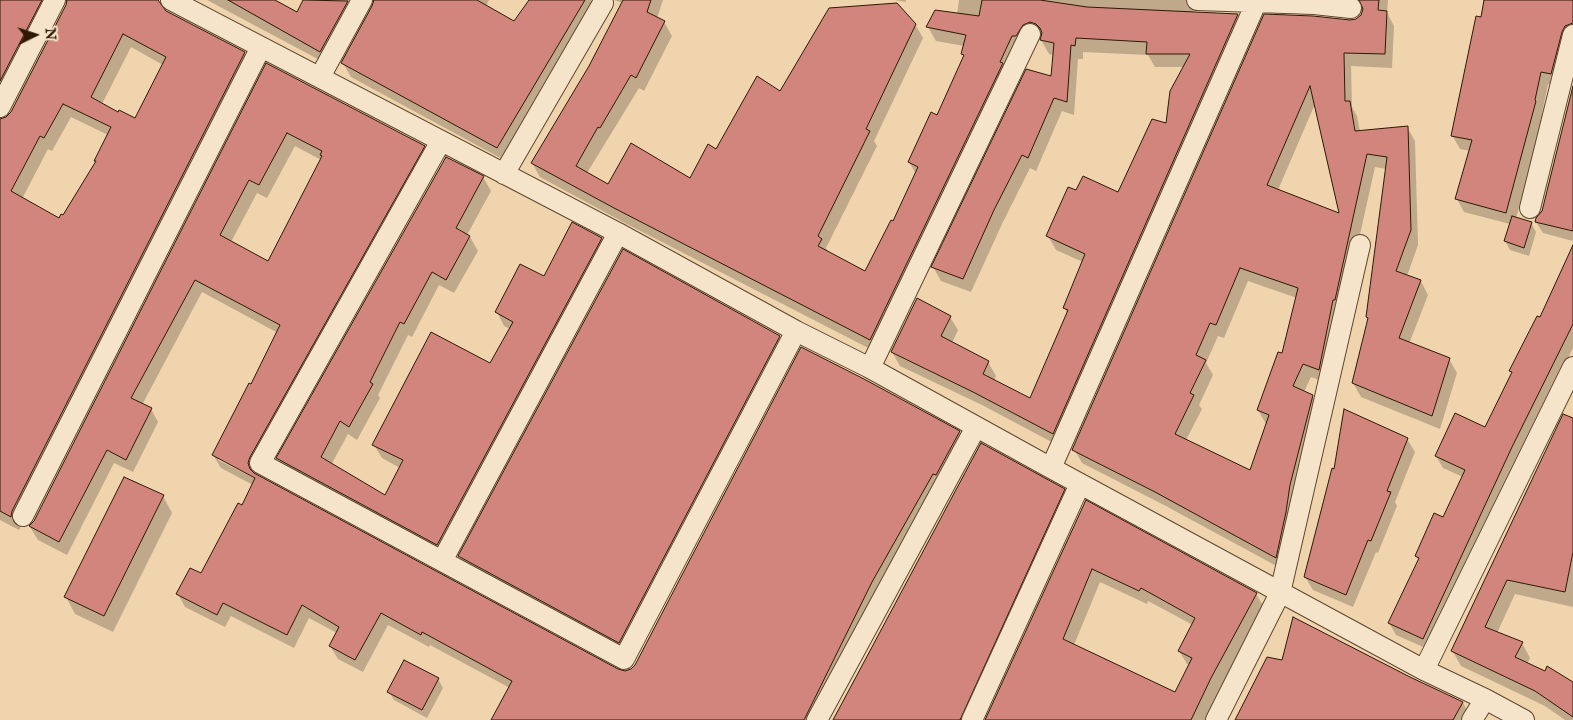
<!DOCTYPE html>
<html>
<head>
<meta charset="utf-8">
<style>
  body { margin:0 }
  #map { position:relative; width:1573px; height:720px; overflow:hidden; background:#efd4ad; font-family:"IM FELL English",serif }
  canvas { display:block }
  .north { position:absolute; left:10px; top:10px; width:50px; height:50px; -webkit-text-stroke:4px #f5e3ca; paint-order:stroke; rotate:86deg; font-size:14px; font-weight:700; line-height:20px; text-align:center; color:#2e1905 }
  .north::after { content:''; display:block; margin:auto; width:18px; height:22px; background:#2e1905; clip-path:polygon(50% 0,100% 100%,50% 72%,0 100%) }
</style>
</head>
<body>
<div id="map">
<canvas width="1573" height="720"></canvas>
<div class="north">N</div>
</div>
<script>
const ctx = document.querySelector('canvas').getContext('2d');
ctx.lineJoin = 'round';
function fillPath(path, color) { ctx.fillStyle = color; ctx.fill(path, 'evenodd'); }
const shape = rows => new Path2D(rows.map(r => 'M' + r).join(''));
function strokePath(path, color, width, dash) { ctx.strokeStyle = color; ctx.lineWidth = width; ctx.lineCap = dash ? 'butt' : 'round'; ctx.setLineDash(dash || []); ctx.stroke(path); }
fillPath(shape([
  [0,0,155,0,163,10,244,53,252,67,19,530,0,520,0,120,7,118,12,113,67,3,63,2,0,110],
  [131,47,163,65,136,119,119,113,102,104],
  [71,117,108,135,96,161,97,162,64,216,60,220,22,199,48,149,52,151],
  [207,0,273,0,297,14,304,0,489,0,486,6,514,22,531,0,591,0,596,9,506,161,351,77,343,63,374,3,370,2,329,65],
  [614,0,663,0,657,18,664,22,672,36,644,91,639,88,587,173,609,185,690,180,716,150,781,93,915,24,923,38,874,141,877,146,826,248,829,253,865,273,893,223,916,174,909,162,938,116,965,57,962,54,964,46,936,41,928,27,936,11,957,14,959,0,1388,0,1387,13,1394,26,1392,68,1351,66,1352,107,1357,116,1360,132,1407,127,1415,141,1418,245,1407,276,1421,281,1428,295,1409,344,1449,359,1457,373,1440,429,1361,397,1353,383,1369,319,1387,169,1375,167,1327,383,1311,377,1304,392,1312,396,1320,410,1284,570,1164,505,1082,463,1074,449,1265,15,1356,20,1361,16,1363,11,1332,7,1195,7,1193,12,1238,14,1246,28,1061,447,982,405,900,366,892,352,950,317,958,330,952,343,988,362,996,376,994,381,1031,400,1068,315,1064,307,1083,262,1056,250,1048,236,1077,192,1118,193,1167,125,1184,67,1155,67,1148,55,1083,52,1083,59,1078,59,1074,115,1062,111,1036,171,1030,168,1002,224,971,292,941,281,933,267,1052,78,1054,55,1049,54,1041,40,1042,37,1038,36,878,353,623,222,540,177,532,163,590,66,623,3],
  [1315,104,1341,215,1278,190],
  [1248,281,1297,298,1283,355,1258,410,1266,424,1251,472,1186,440,1202,409,1199,405,1213,375,1206,363,1218,336,1224,338],
  [895,0,906,0,906,2],
  [1486,0,1573,0,1573,39,1558,87,1548,84,1542,113,1543,115,1516,219,1531,223,1536,232,1529,256,1510,250,1505,241,1510,224,1464,212,1457,199,1470,151,1460,149,1452,135],
  [267,65,424,147,432,160,256,475,618,671,625,672,631,670,959,432,967,446,818,720,492,720,510,688,430,645,429,647,388,625,363,672,338,659,330,646,337,633,309,618,294,648,231,616,225,627,185,607,178,594,202,575,242,507,253,485,221,468,213,455,252,386,278,333,202,292,142,405,151,409,158,422,133,472,114,463,67,555,38,540,30,527,35,522],
  [295,146,321,160,268,263,231,242,257,193,267,198],
  [219,458,256,477,256,479,218,460],
  [1573,111,1573,241,1543,233,1536,222,1543,211],
  [483,177,491,191,467,235,470,237,478,251,454,293,439,285,412,337,408,335,378,395,380,398,357,440,348,434,331,465,385,497,400,468,382,458,374,445,490,365,510,329,504,326,497,312,601,239,609,253,445,558,286,472,278,458],
  [1573,248,1573,348,1537,421,1430,650,1396,635,1389,623,1419,561,1416,556,1444,519,1463,477,1443,468,1436,456,1486,429,1512,374,1511,371,1540,319],
  [779,337,787,350,627,656,467,570,460,556],
  [1573,420,1573,607,1515,594,1497,633,1522,643,1530,658,1527,664,1573,684,1573,720,1565,720,1545,706,1461,666,1452,650],
  [1407,439,1415,452,1395,502,1397,506,1378,553,1376,552,1353,607,1313,590,1305,577],
  [1064,490,1072,503,972,720,834,720],
  [163,496,172,513,113,632,75,614,66,597],
  [1086,502,1256,594,1264,607,1205,720,986,720],
  [1100,582,1147,604,1148,601,1193,625,1179,651,1187,664,1190,665,1175,694,1074,645],
  [1409,678,1463,703,1471,717,1469,720,1236,720],
  [438,679,443,688,427,718,394,700,389,692]
]), '#0003');
const building = shape([
  [0,0,42,0,0,81,0,0],
  [67,0,158,0,166,11,245,52,12,511,11,517,0,511,0,119,6,117,11,112,66,5,67,0],
  [123,34,166,57,135,118,119,110,118,112,91,97,123,34],
  [63,104,111,127,94,161,96,161,63,215,61,214,59,218,11,191,40,136,44,138,63,104],
  [228,0,275,0,297,12,303,0,348,1,320,52,228,0],
  [374,0,477,0,514,21,529,0,585,0,497,148,341,63,372,6,374,0],
  [623,0,651,0,647,12,665,21,636,78,631,75,600,128,598,127,586,148,576,166,608,184,631,143,690,178,708,144,716,149,757,76,780,91,829,8,897,3,916,24,866,129,870,131,818,236,822,239,818,246,865,271,891,220,893,221,918,167,908,162,931,112,937,115,964,55,961,54,966,35,926,27,935,10,979,16,982,0,1040,0,1087,7,1238,14,1053,434,973,392,891,352,917,298,951,316,941,336,989,361,983,374,1030,398,1068,310,1063,308,1085,254,1046,236,1068,187,1076,190,1083,176,1118,192,1152,119,1166,123,1170,91,1190,54,1146,54,1147,42,1076,38,1075,46,1071,45,1067,102,1054,98,1028,158,1022,155,994,210,963,279,931,267,1026,69,1051,76,1054,43,1040,40,1042,33,1040,28,1036,24,1030,22,1023,25,1016,36,1012,36,1000,62,1003,63,870,340,614,208,531,163,589,66,623,0],
  [1359,0,1379,0,1378,10,1387,11,1385,54,1344,53,1345,101,1350,101,1355,131,1408,126,1411,230,1396,271,1421,280,1399,338,1450,358,1432,416,1352,383,1368,318,1366,317,1387,157,1367,154,1335,300,1333,300,1319,370,1303,364,1293,386,1313,395,1290,485,1286,512,1276,558,1155,492,1072,450,1264,14,1313,16,1350,20,1356,19,1361,15,1363,9,1359,0],
  [1310,86,1339,213,1267,185,1310,86],
  [1240,268,1298,288,1282,353,1278,352,1257,410,1269,415,1250,470,1175,434,1194,395,1190,393,1206,360,1196,355,1210,323,1216,325,1240,268],
  [1484,0,1573,0,1573,23,1565,26,1562,32,1551,74,1541,72,1535,100,1536,101,1506,213,1455,199,1472,140,1451,136,1476,16,1481,17,1484,0],
  [266,63,425,146,250,457,248,463,250,469,254,473,618,669,625,671,631,669,635,665,801,347,864,379,960,431,936,475,933,474,872,582,804,720,491,720,512,681,422,632,421,635,381,613,355,660,329,646,339,627,302,605,287,635,223,603,217,615,176,594,190,568,201,573,238,503,242,505,255,478,212,455,249,383,251,384,280,325,195,280,131,398,152,408,126,460,107,450,59,542,29,526,34,521,266,63],
  [287,133,322,151,320,155,322,156,268,261,220,235,249,180,259,185,287,133],
  [1573,86,1573,231,1535,222,1536,218,1542,211,1573,86],
  [446,157,484,176,456,228,470,236,446,280,432,272,404,324,400,322,370,382,373,384,349,427,340,421,321,457,385,495,403,460,372,445,431,332,490,363,513,322,495,312,520,264,544,276,572,222,602,238,437,545,276,458,446,157],
  [1512,216,1532,222,1524,248,1504,241,1512,216],
  [1573,245,1573,324,1512,447,1423,639,1388,623,1419,558,1415,556,1434,513,1443,517,1465,470,1435,456,1455,413,1485,427,1512,372,1509,371,1537,316,1540,317,1573,245],
  [623,249,780,336,619,643,458,556,623,249],
  [1344,409,1408,438,1387,491,1391,492,1371,541,1368,540,1346,595,1304,577,1332,468,1334,469,1344,409],
  [1563,414,1573,418,1573,552,1565,592,1507,580,1485,627,1523,642,1515,657,1545,671,1547,666,1573,682,1573,717,1535,691,1451,651,1563,414],
  [981,443,1065,489,960,720,833,720,981,443],
  [124,477,164,495,104,616,64,597,124,477],
  [1086,500,1257,593,1211,678,1191,720,985,720,1086,500],
  [1092,569,1139,591,1141,588,1195,618,1178,651,1192,658,1175,692,1063,639,1092,569],
  [1293,617,1410,677,1463,702,1453,720,1235,720,1267,657,1282,660,1293,617],
  [404,660,439,678,422,710,387,692,404,660]
]);
fillPath(building, '#d1857c');
strokePath(building, '#2e1905', 1);
const minor = shape([
  [171,0,618,233,796,331,870,368,1051,468,1424,670,1485,699,1524,720],
  [1197,0,1314,4],
  [1314,0,1314,4,1351,8],
  [320,77,362,0],
  [0,107,55,0],
  [441,141,260,463,624,659,796,331],
  [504,174,603,3],
  [1530,208,1573,35],
  [870,368,1030,34],
  [1051,468,1256,3],
  [23,516,261,47],
  [442,561,618,233],
  [1424,670,1573,367],
  [817,720,976,427],
  [972,720,1080,484],
  [1216,720,1280,593,1360,245],
  [1472,720,1485,699]
]);
strokePath(minor, '#5e482f', 22);
strokePath(minor, '#f5e3ca', 20);
</script>
</body>
</html>
